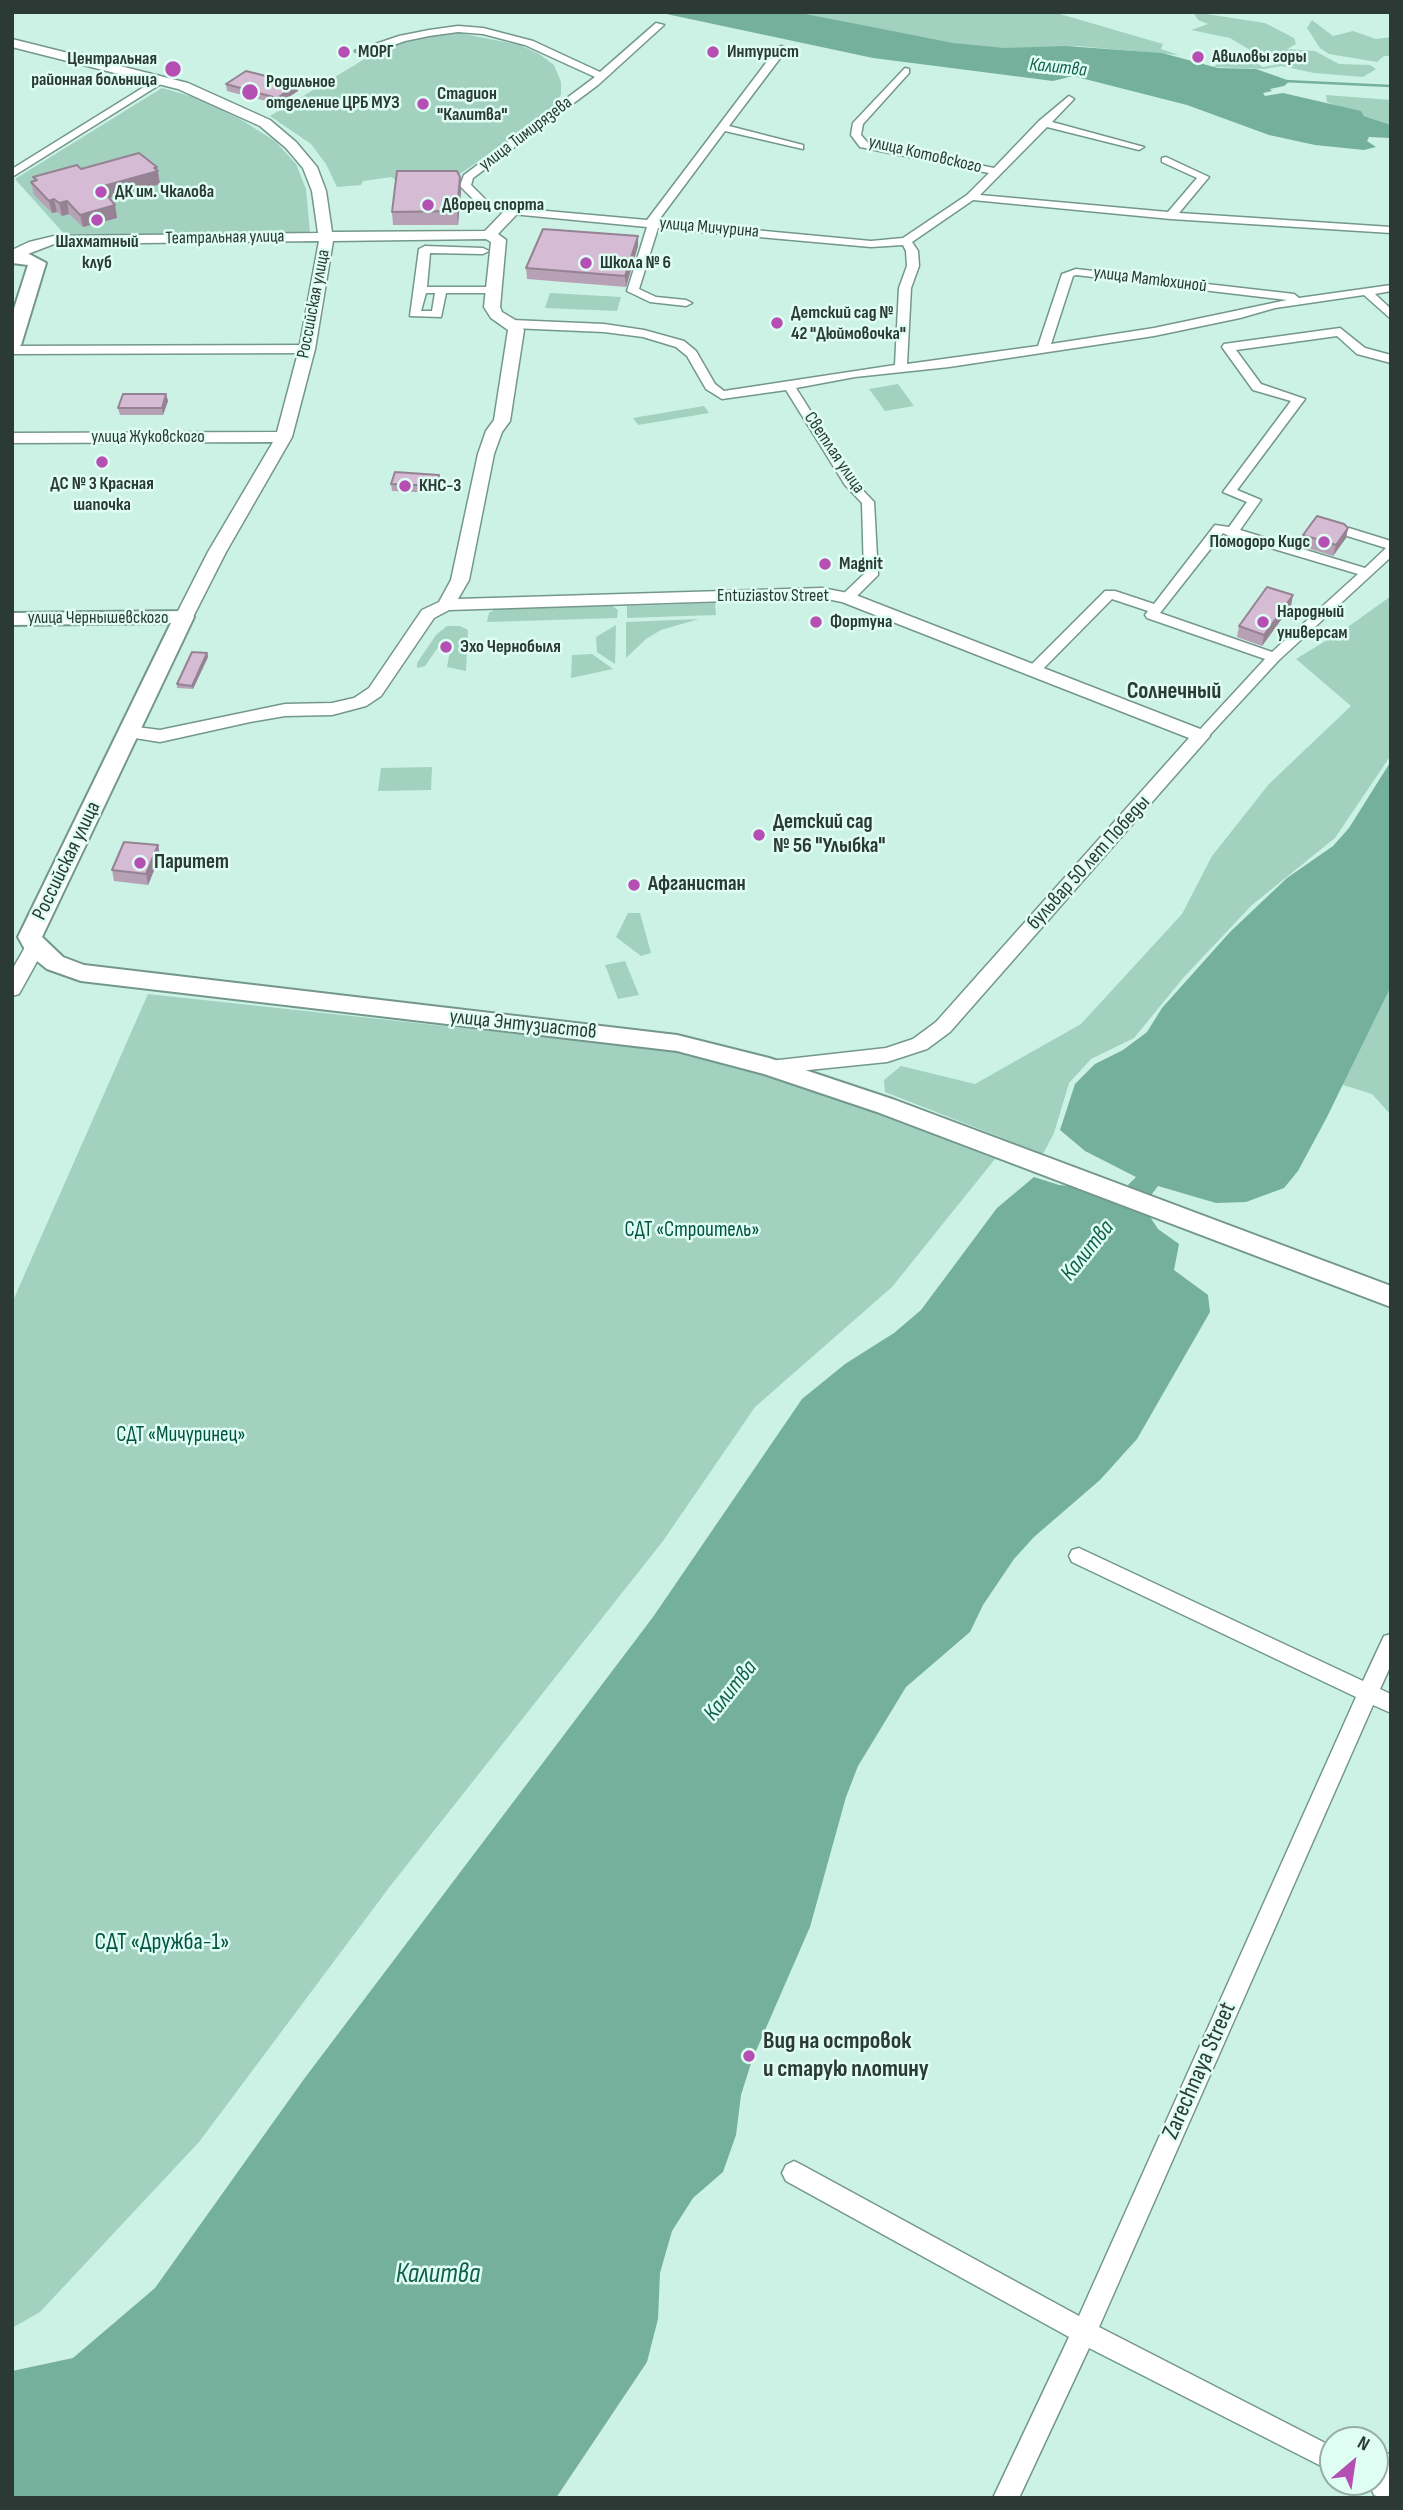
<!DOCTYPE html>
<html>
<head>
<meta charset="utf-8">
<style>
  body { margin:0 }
  #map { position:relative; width:1403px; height:2510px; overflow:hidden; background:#ccf2e5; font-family:"Sofia Sans Condensed",sans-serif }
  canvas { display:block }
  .frame { position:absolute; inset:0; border:14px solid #2b3a34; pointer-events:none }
  .north { position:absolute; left:1319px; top:2426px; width:70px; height:70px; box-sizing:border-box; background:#dffdf2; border:2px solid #97afa6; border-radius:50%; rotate:29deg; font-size:19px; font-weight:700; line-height:28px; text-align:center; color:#2b3a34 }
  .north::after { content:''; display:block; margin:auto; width:24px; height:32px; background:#b54fb3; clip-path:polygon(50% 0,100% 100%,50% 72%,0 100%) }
</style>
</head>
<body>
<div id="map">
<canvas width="1403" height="2510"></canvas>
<div class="frame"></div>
<div class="north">N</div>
</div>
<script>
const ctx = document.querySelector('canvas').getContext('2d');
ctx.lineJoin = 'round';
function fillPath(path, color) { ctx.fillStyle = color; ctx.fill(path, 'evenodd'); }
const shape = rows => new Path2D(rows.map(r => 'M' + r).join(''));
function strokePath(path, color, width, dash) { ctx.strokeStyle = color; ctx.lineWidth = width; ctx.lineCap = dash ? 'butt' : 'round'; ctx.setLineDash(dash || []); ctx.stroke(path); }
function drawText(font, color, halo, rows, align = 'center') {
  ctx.font = font + ' "Sofia Sans Condensed",sans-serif'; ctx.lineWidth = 5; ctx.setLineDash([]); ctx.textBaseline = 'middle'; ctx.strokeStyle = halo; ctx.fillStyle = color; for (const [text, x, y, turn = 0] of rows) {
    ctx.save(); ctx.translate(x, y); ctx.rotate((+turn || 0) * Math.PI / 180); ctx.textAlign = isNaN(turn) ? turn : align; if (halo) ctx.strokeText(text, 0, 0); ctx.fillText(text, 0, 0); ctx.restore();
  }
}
fillPath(shape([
  [797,12,1053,12,1163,44,1161,49,1179,55,1077,46,1013,50,943,43],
  [1193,12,1265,23,1294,38,1296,44,1287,49,1315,51,1339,64,1370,65,1376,69,1363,77,1314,73,1281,66,1265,69,1214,67,1223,59,1231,61,1232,56,1238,53,1263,67,1275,65,1230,38,1191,30,1208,24,1198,20],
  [1312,20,1333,36,1353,31,1376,39,1391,37,1391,56,1384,56,1377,62,1329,54,1320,48,1307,28],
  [459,33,520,45,539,54,554,65,561,82,561,95,546,115,448,182,402,183,391,177,363,181,361,185,337,187,326,164,311,144,270,116,383,48,433,35],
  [162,88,197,98,240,119,275,141,296,164,306,189,310,232,66,236,15,179],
  [1326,95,1391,100,1391,125,1364,116,1361,111,1348,110,1327,102],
  [550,293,551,293,621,297,617,311,545,308],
  [898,384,914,406,885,411,869,389],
  [704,406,709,413,638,425,633,418],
  [1391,596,1391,755,1335,838,1252,905,1184,977,1134,1038,1091,1059,1069,1083,1054,1133,1043,1154,885,1092,884,1080,901,1066,975,1084,1081,1024,1182,914,1212,856,1269,784,1351,706,1296,659,1345,629],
  [715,603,716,615,627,618,627,606],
  [612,606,618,610,617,618,487,622,489,613,496,609],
  [699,619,661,630,646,639,626,658,626,622],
  [616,625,615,664,597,652,596,637],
  [447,626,460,626,468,630,466,671,447,667,451,645,441,643,425,666,417,668,417,663,436,635],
  [592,654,613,669,571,678,572,655],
  [432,767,431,790,378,791,381,768],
  [628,913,640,913,651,953,641,956,616,937],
  [625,961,639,995,618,999,605,965],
  [1391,971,1391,1115,1372,1094,1324,1079],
  [148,994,685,1052,759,1072,850,1102,995,1159,892,1287,755,1407,663,1541,391,1885,199,2142,40,2312,12,2328,12,1303]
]), '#a2d1c0');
fillPath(shape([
  [657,12,796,12,953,43,1004,48,1066,46,1162,53,1218,68,1256,69,1290,81,1284,86,1270,89,1272,91,1263,93,1265,96,1283,93,1361,111,1364,116,1391,125,1391,138,1369,137,1367,141,1376,147,1364,150,1315,145,1269,135,1187,105,1073,76,1053,81,873,58],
  [1391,761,1391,986,1327,1117,1298,1171,1284,1188,1246,1202,1216,1203,1158,1186,1143,1206,1158,1229,1179,1244,1174,1270,1208,1295,1210,1312,1137,1439,1100,1480,1034,1537,1014,1559,983,1605,970,1632,906,1687,858,1766,846,1797,810,1927,752,2060,741,2095,736,2135,723,2172,693,2198,672,2231,660,2273,658,2319,647,2362,556,2498,12,2498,12,2371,73,2358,155,2288,304,2079,653,1617,802,1399,845,1364,894,1333,921,1310,997,1208,1034,1177,1059,1185,1122,1191,1136,1177,1085,1151,1060,1130,1075,1084,1095,1064,1123,1050,1147,1032,1162,1008,1230,932,1287,878,1333,846,1349,828]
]), '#75b09c');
strokePath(shape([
  [1284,81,1391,86]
]), '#75b09c', 2.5);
const minor = shape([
  [656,23,664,25,598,85,473,178,471,185,487,201,513,208,647,220,778,47,782,46,787,49,729,126,803,145,803,149,725,131,658,221,871,241,903,238,967,195,989,173,860,147,851,135,853,123,905,68,909,69,909,73,863,124,861,135,868,143,994,168,1039,121,1069,96,1074,99,1052,122,1144,147,1139,150,1047,127,980,195,1168,212,1197,178,1162,162,1162,158,1166,157,1209,177,1179,213,1391,227,1391,233,1171,219,973,200,912,242,918,251,919,266,911,288,907,364,1038,346,1062,274,1076,269,1294,294,1299,298,1391,285,1391,291,1375,294,1391,309,1391,319,1364,295,1275,308,1240,318,1154,336,949,367,855,377,796,388,856,483,874,502,878,575,852,601,842,601,842,595,864,574,862,503,845,485,786,390,722,399,706,389,687,356,676,347,643,337,604,332,512,328,506,324,512,320,604,324,644,330,684,341,696,351,715,384,724,391,895,365,899,288,907,266,906,251,903,245,871,247,658,228,639,289,656,297,686,300,692,303,686,306,650,302,627,291,647,227,512,214,479,205,460,186,464,175,595,77,525,45,483,34,458,32,429,36,405,41,366,55,355,51,399,36,429,30,458,26,483,28,533,41,600,72,656,23],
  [1076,275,1287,300,1154,328,1051,344,1073,276,1076,275],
  [160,77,164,78,164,82,12,177,12,169,160,77],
  [425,246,483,248,489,251,483,254,430,253,427,287,492,287,498,290,492,293,446,293,441,317,410,316,419,249,425,246],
  [426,293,435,293,432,311,421,311,426,293],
  [1340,328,1365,348,1391,355,1391,363,1357,354,1337,336,1236,350,1261,384,1305,399,1237,490,1261,500,1240,530,1365,568,1386,548,1344,535,1344,529,1349,528,1391,541,1391,557,1279,660,1206,739,1196,739,1194,736,1265,659,1147,618,1145,615,1148,611,1112,599,1038,674,1028,674,1028,668,1105,591,1115,591,1154,604,1215,525,1229,527,1247,502,1223,492,1291,401,1253,390,1222,347,1224,344,1340,328],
  [1223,533,1227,535,1358,574,1272,652,1160,613,1223,533],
  [12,346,307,345,313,349,307,353,12,354,12,346],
  [1079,1548,1363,1681,1384,1636,1391,1634,1391,1665,1380,1689,1391,1694,1391,1713,1373,1705,1099,2327,1333,2447,1333,2472,1089,2348,1019,2498,993,2498,1069,2337,786,2181,782,2173,786,2165,794,2161,802,2165,1079,2316,1356,1697,1072,1562,1069,1556,1072,1550,1079,1548],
  [1391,2453,1391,2495,1381,2498,1374,2495,1370,2486,1375,2482,1375,2474,1382,2456,1391,2453]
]);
const tertiary = shape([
  [12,39,188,83,270,120,296,142,317,167,326,191,332,232,485,231,507,208,517,208,517,214,498,234,506,240,500,307,502,312,517,321,524,330,510,421,502,432,494,454,469,580,458,599,822,588,853,594,1208,732,1210,736,950,1032,927,1049,887,1062,769,1074,761,1072,758,1067,761,1062,886,1048,913,1039,936,1022,1189,738,842,602,822,598,449,610,434,618,381,696,366,706,332,715,285,716,250,722,160,742,122,736,120,732,122,728,129,726,160,730,285,704,332,703,354,698,369,688,422,610,439,602,451,580,478,454,486,431,494,420,508,330,491,318,484,307,491,242,486,239,333,241,315,349,292,437,226,552,193,617,190,621,178,621,175,617,208,552,273,442,12,443,12,433,277,432,299,349,319,241,54,244,12,260,12,250,29,242,54,236,318,233,312,191,303,168,286,148,260,126,178,89,12,47,12,39],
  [35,940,42,942,45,947,19,994,12,996,12,970,28,942,35,940]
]);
const secondary = shape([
  [12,253,29,254,46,263,21,345,12,350,12,315,28,265,12,263,12,253],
  [184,611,191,613,194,617,42,937,63,957,84,965,677,1035,769,1058,895,1100,1391,1286,1391,1307,877,1112,764,1074,677,1051,81,981,47,969,27,953,18,937,171,623,12,625,12,613,184,611]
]);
strokePath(minor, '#74978b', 3);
strokePath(tertiary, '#74978b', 3);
strokePath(secondary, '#74978b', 4);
fillPath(minor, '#fff');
fillPath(tertiary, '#fff');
fillPath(secondary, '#fff');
fillPath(shape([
  [226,84,298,84,298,91,278,104,227,91],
  [157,167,160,184,109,198,115,205,117,218,83,227,69,214,62,216,57,212,52,213,34,195,31,182,34,181,33,177,81,169],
  [461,191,458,225,393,225,392,212],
  [638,236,638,246,626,287,527,279,526,268],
  [166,394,168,401,163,415,120,415,118,408],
  [439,475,439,493,392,491,391,484],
  [1348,528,1346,538,1333,556,1301,546,1303,535],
  [1291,606,1262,646,1237,637,1239,626],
  [207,653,208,657,193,689,177,688,177,684],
  [158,845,160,856,148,885,114,881,112,870]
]), '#b7a1b5');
fillPath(shape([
  [298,84,298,91,278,104,277,98],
  [157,167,160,184,102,200,100,187],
  [460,177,461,191,458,225,457,211],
  [54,199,57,212,52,213,49,201],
  [67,201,69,214,62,216,59,203],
  [115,205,117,218,83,227,80,215],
  [638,236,638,246,626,287,625,276],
  [166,394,168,401,163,415,162,408],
  [1348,528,1346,538,1333,556,1336,545],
  [1293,595,1291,606,1262,646,1264,635],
  [207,653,208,657,193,689,192,686],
  [158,845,160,856,148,885,146,874]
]), '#958394');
const building = shape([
  [246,71,298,84,277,98,226,84,246,71],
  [139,153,157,167,154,168,158,171,100,187,115,205,80,215,67,201,59,203,54,199,49,201,31,182,37,180,33,177,77,165,81,169,139,153],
  [397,171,457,171,460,177,457,211,392,212,397,171],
  [543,229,638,236,625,276,526,268,543,229],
  [123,394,166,394,162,408,118,408,123,394],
  [395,472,439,475,438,486,391,484,395,472],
  [1317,516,1344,524,1348,528,1336,545,1303,535,1317,516],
  [1267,587,1293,595,1264,635,1239,626,1267,587],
  [192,652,207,653,192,686,177,684,192,652],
  [124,842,158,845,146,874,112,870,124,842]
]);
fillPath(building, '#d5bbd3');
strokePath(building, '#958394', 2);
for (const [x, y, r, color] of [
  [344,52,7,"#b54fb3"],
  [713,52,7,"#b54fb3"],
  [1198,57,7,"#b54fb3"],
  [173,69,9,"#b54fb3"],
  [250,92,9,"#b54fb3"],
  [423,104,7,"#b54fb3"],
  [101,192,7,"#b54fb3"],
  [428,205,7,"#b54fb3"],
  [97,220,7,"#b54fb3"],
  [586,263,7,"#b54fb3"],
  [777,323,7,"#b54fb3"],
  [102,462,7,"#b54fb3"],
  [405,486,7,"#b54fb3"],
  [1324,542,7,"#b54fb3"],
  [825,564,7,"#b54fb3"],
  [816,622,7,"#b54fb3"],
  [1263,622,7,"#b54fb3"],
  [446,647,7,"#b54fb3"],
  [759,835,7,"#b54fb3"],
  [140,863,7,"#b54fb3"],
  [634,885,7,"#b54fb3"],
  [749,2056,7,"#b54fb3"]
]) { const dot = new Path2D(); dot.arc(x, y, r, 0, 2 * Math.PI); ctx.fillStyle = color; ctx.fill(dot); strokePath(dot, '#dffdf2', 2.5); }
drawText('bold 18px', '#2b3a34', '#dffdf2', [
  ["МОРГ",358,52],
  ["Интурист",727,52],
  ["Авиловы горы",1212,57],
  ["Центральная",157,59,"right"],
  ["районная больница",157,80,"right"],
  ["Родильное",266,82],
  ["отделение ЦРБ МУЗ",266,103],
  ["Стадион",437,94],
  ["\"Калитва\"",437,115],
  ["ДК им. Чкалова",115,192],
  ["Дворец спорта",442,205],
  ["Шахматный",97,242,"center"],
  ["клуб",97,263,"center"],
  ["Школа № 6",600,263],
  ["Детский сад №",791,313],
  ["42 \"Дюймовочка\"",791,334],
  ["ДС № 3 Красная",102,484,"center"],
  ["шапочка",102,505,"center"],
  ["КНС-3",419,486],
  ["Помодоро Кидс",1310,542,"right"],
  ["Magnit",839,564],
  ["Народный",1277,612],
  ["универсам",1277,633],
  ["Фортуна",830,622],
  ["Эхо Чернобыля",460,647]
], 'left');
drawText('18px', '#2b3a34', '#dffdf2', [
  ["улица Тимирязева",526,134,-37],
  ["улица Котовского",925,155,13],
  ["улица Мичурина",709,228,5],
  ["Театральная улица",225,238,-1],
  ["улица Матюхиной",1150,280,7],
  ["Российская улица",314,304,-79],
  ["улица Жуковского",148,437],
  ["Светлая улица",834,453,56],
  ["Entuziastov Street",773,596],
  ["улица Чернышевского",98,618]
]);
drawText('italic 19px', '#125f4c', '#dffdf2', [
  ["Калитва",1058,68,6]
]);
drawText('bold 21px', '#2b3a34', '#dffdf2', [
  ["Детский сад",773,823],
  ["№ 56 \"Улыбка\"",773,847],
  ["Паритет",154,863],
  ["Афганистан",648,885]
], 'left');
drawText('21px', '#2b3a34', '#dffdf2', [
  ["Российская улица",67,861,-64],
  ["бульвар 50 лет Победы",1089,863,-48],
  ["улица Энтузиастов",523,1025,6]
]);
drawText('21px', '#005441', '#dffdf2', [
  ["СДТ «Строитель»",692,1231],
  ["СДТ «Мичуринец»",181,1436]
]);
drawText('bold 23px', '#2b3a34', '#dffdf2', [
  ["Солнечный",1174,692]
]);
drawText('italic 23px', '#125f4c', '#dffdf2', [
  ["Калитва",1088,1251,-51],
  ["Калитва",731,1691,-51]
]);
drawText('24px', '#005441', '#dffdf2', [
  ["СДТ «Дружба-1»",162,1943]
]);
drawText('bold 24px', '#2b3a34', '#dffdf2', [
  ["Вид на островок",763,2042],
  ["и старую плотину",763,2070]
], 'left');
drawText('24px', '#2b3a34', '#dffdf2', [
  ["Zarechnaya Street",1200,2071,-66]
]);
drawText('italic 28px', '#125f4c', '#dffdf2', [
  ["Калитва",438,2275]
]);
</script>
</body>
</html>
